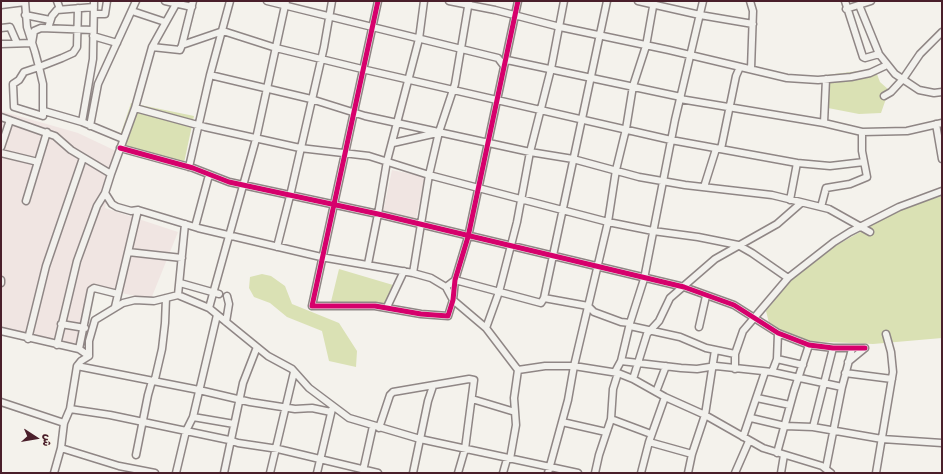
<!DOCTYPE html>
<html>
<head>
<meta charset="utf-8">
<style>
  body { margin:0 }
  #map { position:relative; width:943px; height:474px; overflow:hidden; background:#f4f2ec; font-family:Caveat,"Playpen Sans Arabic",sans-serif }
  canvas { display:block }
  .frame { position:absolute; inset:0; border:2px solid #4a1f2b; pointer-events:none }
  .north { position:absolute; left:16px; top:418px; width:40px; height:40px; -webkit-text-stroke:3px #f7f3e8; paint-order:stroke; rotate:102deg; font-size:11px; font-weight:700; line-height:16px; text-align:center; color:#4a1f2b }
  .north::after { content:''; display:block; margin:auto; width:14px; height:18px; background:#4a1f2b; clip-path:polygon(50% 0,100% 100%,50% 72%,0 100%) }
</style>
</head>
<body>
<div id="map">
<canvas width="943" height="474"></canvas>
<div class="frame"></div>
<div class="north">ش</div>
</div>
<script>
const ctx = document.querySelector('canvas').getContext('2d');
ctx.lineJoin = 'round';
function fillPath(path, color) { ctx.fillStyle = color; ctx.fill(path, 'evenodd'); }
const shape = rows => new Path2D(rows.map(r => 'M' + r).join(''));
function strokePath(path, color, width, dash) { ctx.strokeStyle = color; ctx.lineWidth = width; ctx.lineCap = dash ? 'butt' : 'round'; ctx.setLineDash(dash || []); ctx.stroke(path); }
fillPath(shape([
  [1,111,78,133,116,151,105,208,178,232,151,299,96,288,79,347,1,332],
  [392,170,425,177,416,219,383,212]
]), '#f0e5e2');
fillPath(shape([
  [875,69,880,82,889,90,881,113,859,114,828,108,826,75],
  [131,103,194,116,184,163,116,148],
  [942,196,942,338,873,344,806,341,774,328,769,323,766,311,791,280,837,245,901,209],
  [339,269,393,285,385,305,329,310],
  [262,274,271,276,285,286,292,304,339,323,357,351,356,367,329,361,322,331,287,317,270,303,254,297,249,288,250,277]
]), '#dae1b4');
const minor = shape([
  [25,1,27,27,35,52,39,67,43,84,43,116,14,107,13,84,19,80,24,72,39,67,62,58,73,53,77,47,78,8],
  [57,1,60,9],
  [165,1,192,7],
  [267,1,498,58,504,66],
  [378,1,312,306,375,306,421,314,448,316,453,300,455,280,468,237,518,1],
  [449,1,495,10,560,27,669,50,787,78,818,80,851,77,870,73,887,65],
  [638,1,700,15,753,24],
  [750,1,753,11,751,69],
  [845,1,863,57,865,58,879,54],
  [1,5,25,2],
  [859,5,879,54,895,74,919,90,934,93,942,92],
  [846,9,871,1],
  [132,11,165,22],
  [94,14,105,14,107,1],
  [25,15,50,20],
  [1,28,10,27,17,43],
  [48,28,52,16,57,10,94,7],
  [93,36,117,43],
  [1,44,32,43,34,31,41,28,93,30],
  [182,45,193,1],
  [152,47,180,50,182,45,223,31,276,48,362,69,671,140,797,163,830,166,864,162],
  [507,60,681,97],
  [210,75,311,99,365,116,530,152,573,159,639,177,685,185,772,195,829,209,870,232],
  [884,96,891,92,903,79,920,54,942,32],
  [680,99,824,123,862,132,907,131,942,123],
  [135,108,205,127,300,148,369,156,429,175,608,222,653,231,698,237,738,245,752,253,788,278],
  [44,111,82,122,123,139],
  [1,117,55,136,71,150,111,174,105,193,112,204,117,207,131,211,138,210,198,228,321,257,413,273,431,278,446,287,453,300,486,328,518,370,514,398,516,425,510,459],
  [82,122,93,59,94,1],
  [824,123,826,79],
  [936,124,942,159],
  [90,126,98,84,136,1],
  [393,143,437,133],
  [1,147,10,120],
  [120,148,193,168,229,182,378,214,684,287,734,305,778,333,809,345,833,348,865,348],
  [721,149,736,76,740,67],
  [1,153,38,162],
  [189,167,210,75,230,1],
  [111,174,135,108,152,47,176,4],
  [704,187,716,149],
  [790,200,797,163],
  [26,201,47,132],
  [821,207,826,188,850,184,867,177,862,151,862,132],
  [195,227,209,175],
  [277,247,290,196,324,47,332,1],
  [128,252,182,258],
  [368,264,378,214,387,161,419,39,424,1],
  [413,273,429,175,439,132,455,84,469,1],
  [1,283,1,280],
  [180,283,219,294],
  [446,287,455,280,541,303,544,298,607,1],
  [178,295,185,224],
  [544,298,588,306,594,312,621,322,630,323],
  [115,307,138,210],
  [387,307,404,271],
  [209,308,256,139,286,1],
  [226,322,229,304,227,296],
  [61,324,85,328],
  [630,326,680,337,706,348,735,354],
  [699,327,706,296],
  [486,328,499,292,517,222,530,152,551,69,564,1],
  [1,331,79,349,89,356],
  [28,339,46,266,83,158],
  [57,345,77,261,97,206,105,193],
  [79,349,91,290,94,288,118,294],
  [777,359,803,365],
  [621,361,630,323,644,279,675,120,703,1],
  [848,362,865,348],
  [77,366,199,390,250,402,295,409,312,408,331,412],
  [735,369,735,354,743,331,788,278,834,242,850,232,899,207,942,191],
  [518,370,545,366,574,366,618,373,633,379,665,397,705,415,763,448,822,466,831,473],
  [615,372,621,361,681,368,697,369,716,366,772,372,842,387],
  [772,372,777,359,778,333],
  [845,373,892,379],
  [633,379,647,334,659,321,670,298,715,259,777,224,801,203],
  [656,392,666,366],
  [757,398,790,405],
  [472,399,515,412],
  [1,402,64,423,61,448,54,473],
  [70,409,110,415,229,440,238,443,278,449,378,473],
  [193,417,234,424],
  [751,418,785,426,813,427,882,439,942,443],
  [611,419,651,434],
  [562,422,606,432],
  [64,423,70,409,77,366,81,361,89,356,89,341,95,320,123,303,135,300,154,301,178,295,209,308,268,356,292,369,309,388,349,418,420,439,578,473],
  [813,427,833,348],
  [379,428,390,395,393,392,469,379,474,380,465,449,458,473],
  [743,437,765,372],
  [649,442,692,454],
  [61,448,119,466,155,473],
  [777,453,794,391,809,345],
  [136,455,148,395,152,381,155,379,162,349,165,323,166,298],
  [826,468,842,387,852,349],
  [363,471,373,426],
  [176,473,186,431,193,417,217,315],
  [224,473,243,383,257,347],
  [270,473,294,372],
  [317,473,332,409],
  [413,473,428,401,433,386],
  [503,473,507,459],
  [548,473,568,400,574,366,608,222,616,170,626,129,633,86,646,46,654,1],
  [595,473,599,455,611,419,613,389,618,373],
  [641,473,649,442,665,397],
  [688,473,692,454,705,415,715,350],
  [735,473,749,441],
  [781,473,784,455],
  [876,473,893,372,891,352,886,334]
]);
strokePath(minor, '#8f8685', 9);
strokePath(minor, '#f2f1ed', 6);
strokePath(shape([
  [378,1,312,306,375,306,421,314,448,316,453,300,455,280,468,237,518,1],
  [120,148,193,168,229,182,378,214,684,287,734,305,778,333,809,345,833,348,865,348]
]), '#d6006c', 5);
</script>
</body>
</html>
